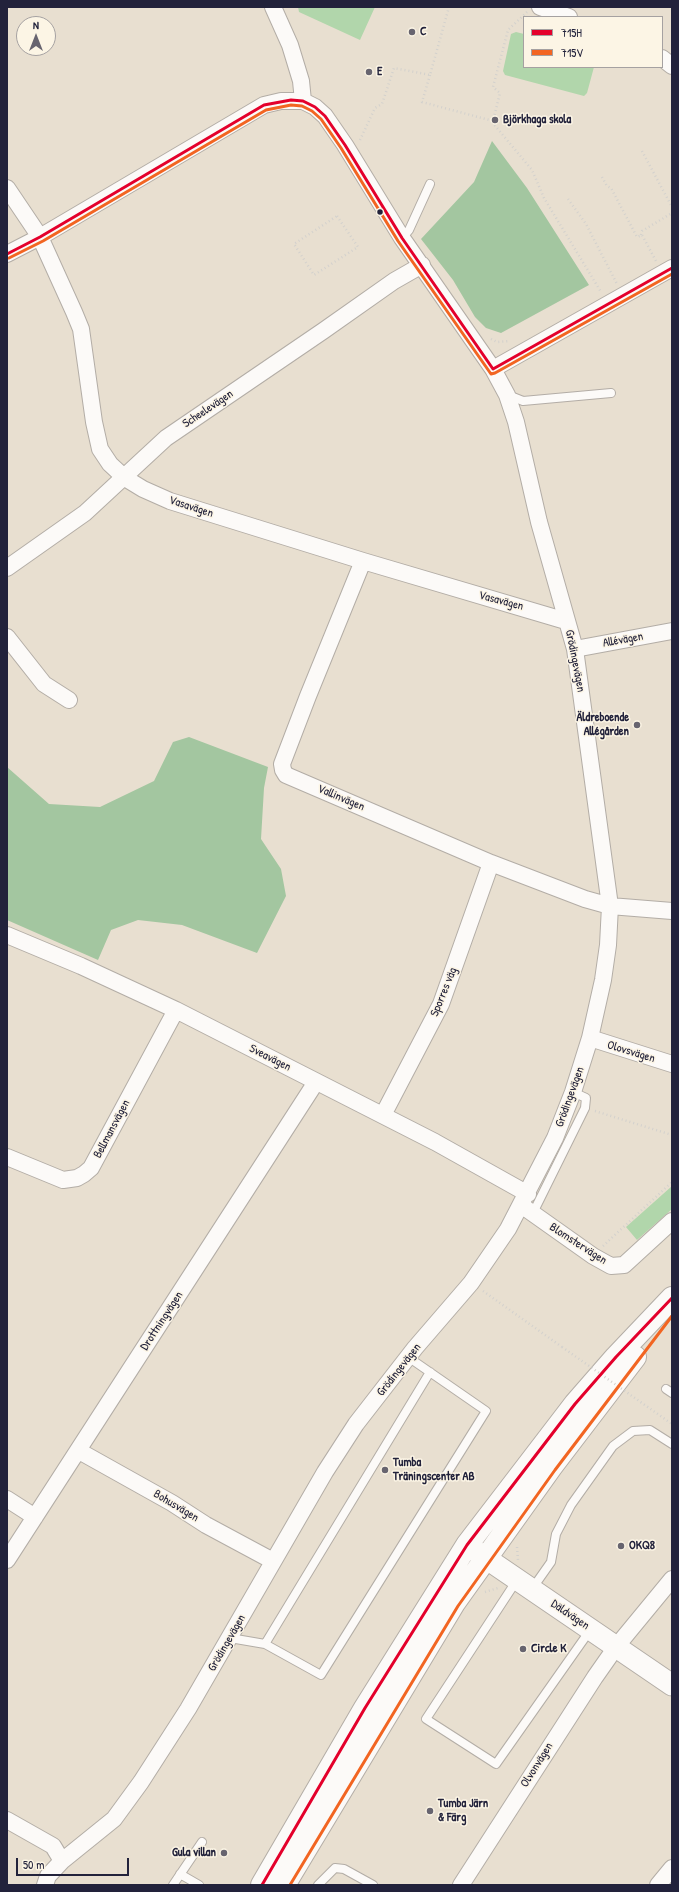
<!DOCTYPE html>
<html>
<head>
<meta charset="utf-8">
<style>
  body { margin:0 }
  #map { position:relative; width:679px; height:1892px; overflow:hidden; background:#e8dfd0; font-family:"Patrick Hand",sans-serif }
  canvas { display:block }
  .frame { position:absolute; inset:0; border:8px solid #22223b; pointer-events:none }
  .legend { position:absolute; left:523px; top:16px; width:140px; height:52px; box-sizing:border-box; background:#fcf5e5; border:1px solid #a5a1a1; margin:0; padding:5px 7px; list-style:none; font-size:12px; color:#22223b }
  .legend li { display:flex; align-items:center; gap:8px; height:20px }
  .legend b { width:20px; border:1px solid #a5a1a1 }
  .north { position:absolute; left:16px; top:16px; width:40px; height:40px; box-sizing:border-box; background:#fcf5e5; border:1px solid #a5a1a1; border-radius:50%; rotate:0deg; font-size:11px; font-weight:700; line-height:16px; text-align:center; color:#22223b }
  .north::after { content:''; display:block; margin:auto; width:14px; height:18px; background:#67646f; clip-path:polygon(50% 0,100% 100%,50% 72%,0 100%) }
  .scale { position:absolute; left:16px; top:1858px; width:113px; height:18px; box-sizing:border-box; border:2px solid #22223b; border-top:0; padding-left:5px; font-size:12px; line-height:14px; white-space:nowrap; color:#22223b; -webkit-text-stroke:3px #fcf5e5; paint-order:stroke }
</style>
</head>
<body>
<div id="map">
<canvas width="679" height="1892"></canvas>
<div class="frame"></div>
<ul class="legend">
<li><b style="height:5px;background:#e4002b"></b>715H</li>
<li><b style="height:5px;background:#f26522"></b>715V</li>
</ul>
<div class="north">N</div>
<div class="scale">50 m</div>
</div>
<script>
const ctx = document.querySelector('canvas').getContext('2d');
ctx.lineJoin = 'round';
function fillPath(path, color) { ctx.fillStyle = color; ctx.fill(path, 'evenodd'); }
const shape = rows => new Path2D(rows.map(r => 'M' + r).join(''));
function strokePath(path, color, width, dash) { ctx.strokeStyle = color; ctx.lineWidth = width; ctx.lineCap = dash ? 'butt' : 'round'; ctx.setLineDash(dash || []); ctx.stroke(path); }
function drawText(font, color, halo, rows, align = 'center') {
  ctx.font = font + ' "Patrick Hand",sans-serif'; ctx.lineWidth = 3; ctx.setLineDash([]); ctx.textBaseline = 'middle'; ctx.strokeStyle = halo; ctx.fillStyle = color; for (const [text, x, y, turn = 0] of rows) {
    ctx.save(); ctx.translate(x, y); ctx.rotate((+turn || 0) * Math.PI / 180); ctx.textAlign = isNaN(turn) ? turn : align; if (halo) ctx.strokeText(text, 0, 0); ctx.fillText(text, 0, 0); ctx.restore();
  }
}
fillPath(shape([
  [298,7,375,7,360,40,299,12],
  [516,32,524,34,524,67,594,67,587,93,584,96,505,75,503,71,511,34],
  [672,1186,672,1209,637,1240,626,1227]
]), '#b1d6ab');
fillPath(shape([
  [492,141,527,188,589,285,501,333,486,328,475,317,453,280,421,239,474,182],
  [189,737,268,767,264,788,261,839,281,869,286,896,257,953,182,925,138,920,111,930,98,960,7,920,7,767,49,804,100,807,154,781,173,742]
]), '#a3c6a0');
const service = shape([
  [402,238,409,230,430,184],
  [508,395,523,401,611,393],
  [533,1213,585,1108,586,1098,573,1092],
  [666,1389,672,1393],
  [517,1580,426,1719,496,1764,591,1629],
  [532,1589,551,1562,556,1534,571,1505,613,1446,633,1431,650,1430,672,1444],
  [230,1638,265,1644,321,1675,486,1411,408,1357],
  [265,1644,430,1372],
  [180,1874,199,1885],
  [173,1885,202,1842],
  [318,1885,335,1868,344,1869,373,1885]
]);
const minor = shape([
  [273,7,290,45,301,81,303,101],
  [540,7,569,17],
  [662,58,672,66],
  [7,188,40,237,74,312,81,329,94,422,100,449,110,464,125,478,143,489,170,501,363,561,566,621],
  [7,254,40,237,264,105,281,101,303,101,315,107,325,116,345,145,402,238,493,369,507,395,516,422,539,522,575,649,610,906,608,945,603,980,590,1038,573,1092,555,1138,508,1229,471,1283,415,1348,356,1424,325,1472,188,1709,141,1782,114,1819,62,1861,48,1876,45,1885],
  [493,369,672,268],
  [363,561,308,696,282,764,283,770,286,775,491,863,585,899,610,906,672,911],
  [7,568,85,513,166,438,323,331,394,281,422,265],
  [7,637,44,684,69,700],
  [575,649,672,631],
  [7,935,81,966,176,1010,435,1142,528,1194],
  [590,1038,672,1064],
  [383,1115,441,1004,491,863],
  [7,1157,63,1180,77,1178,84,1174,91,1168,176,1010],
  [521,1205,593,1256,611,1266,624,1265,672,1221],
  [79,1451,172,1503,206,1525,273,1561],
  [7,1499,35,1517],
  [7,1560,316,1082],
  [7,1820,53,1846,62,1861],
  [461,1885,595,1677,616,1647,672,1579],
  [658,1885,672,1868]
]);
const tertiary = shape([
  [471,1548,672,1685]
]);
const primary = shape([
  [262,1885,365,1708,467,1545,575,1404,616,1357,672,1298],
  [284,1885,454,1603,551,1467,635,1357]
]);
strokePath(service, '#b3ada6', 10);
strokePath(minor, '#b3ada6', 18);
strokePath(tertiary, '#b3ada6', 23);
strokePath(primary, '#b3ada6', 24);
strokePath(shape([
  [430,75,422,102,493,121,500,93,493,87,508,30,527,12],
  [492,122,532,170,544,198,601,292],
  [360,140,375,108,382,104,394,68,430,75,449,7],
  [642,151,672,207],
  [602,177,607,186,611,188,637,237,642,235,656,261],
  [568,199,586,224,617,284],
  [337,216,358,247,314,275,294,244,337,216],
  [641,235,642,231,672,213],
  [491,339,497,342,510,341],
  [595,1111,672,1135],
  [603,1246,672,1182],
  [483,1291,562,1347],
  [517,1547,518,1560],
  [485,1592,498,1588]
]), '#d3d1cd', 2.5, [1, 3]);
strokePath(service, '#fcfaf8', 8);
strokePath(minor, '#fcfaf8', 16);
strokePath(tertiary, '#fcfaf8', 21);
strokePath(primary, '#fcfaf8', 22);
strokePath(shape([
  [562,1347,672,1424]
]), '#d3d1cd', 2.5, [1, 3]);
strokePath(shape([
  [7,254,40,237,264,105,291,100,303,101,315,107,325,116,345,145,402,238,493,369,672,268],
  [262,1885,365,1708,467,1545,575,1404,616,1357,672,1298]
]), '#e4002b', 3);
strokePath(shape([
  [9,258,43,241,266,110,291,105,302,106,312,111,321,119,341,148,398,241,491,374,495,373,672,274],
  [290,1885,458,1606,555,1470,672,1316]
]), '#f26522', 3);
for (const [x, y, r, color] of [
  [412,32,4,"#67646f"],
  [369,72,4,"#67646f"],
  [495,120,4,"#67646f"],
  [380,212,3.5,"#22223b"],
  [637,725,4,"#67646f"],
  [385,1470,4,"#67646f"],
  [621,1546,4,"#67646f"],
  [523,1649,4,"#67646f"],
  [430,1811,4,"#67646f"],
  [224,1853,4,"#67646f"]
]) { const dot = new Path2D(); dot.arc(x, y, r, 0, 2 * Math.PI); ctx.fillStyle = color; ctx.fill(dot); strokePath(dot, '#fcf5e5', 1.5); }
drawText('bold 12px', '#22223b', '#fcf5e5', [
  ["C",420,32],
  ["E",377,72],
  ["Björkhaga skola",503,120],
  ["Äldreboende",629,718,"right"],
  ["Allégården",629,732,"right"],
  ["Tumba",393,1463],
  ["Träningscenter AB",393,1477],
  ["OKQ8",629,1546],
  ["Circle K",531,1649],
  ["Tumba Järn",438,1804],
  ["& Färg",438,1818],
  ["Gula villan",216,1853,"right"]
], 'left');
drawText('12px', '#22223b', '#fcf5e5', [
  ["Scheelevägen",208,409,-34],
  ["Vasavägen",191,507,18],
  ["Vasavägen",501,601,15],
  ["Allévägen",623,640,-10],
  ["Grödingevägen",575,661,79],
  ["Vallinvägen",341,798,23],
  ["Sporres väg",444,992,-68],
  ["Olovsvägen",631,1052,17],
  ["Sveavägen",270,1058,27],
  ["Grödingevägen",570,1097,-70],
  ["Bellmansvägen",112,1129,-62],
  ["Blomstervägen",578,1244,33],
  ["Drottningvägen",162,1321,-57],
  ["Grödingevägen",399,1370,-52],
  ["Bohusvägen",176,1506,31],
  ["Däldvägen",570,1615,34],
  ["Grödingevägen",227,1643,-60],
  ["Olvonvägen",537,1765,-58]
]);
</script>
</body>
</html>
